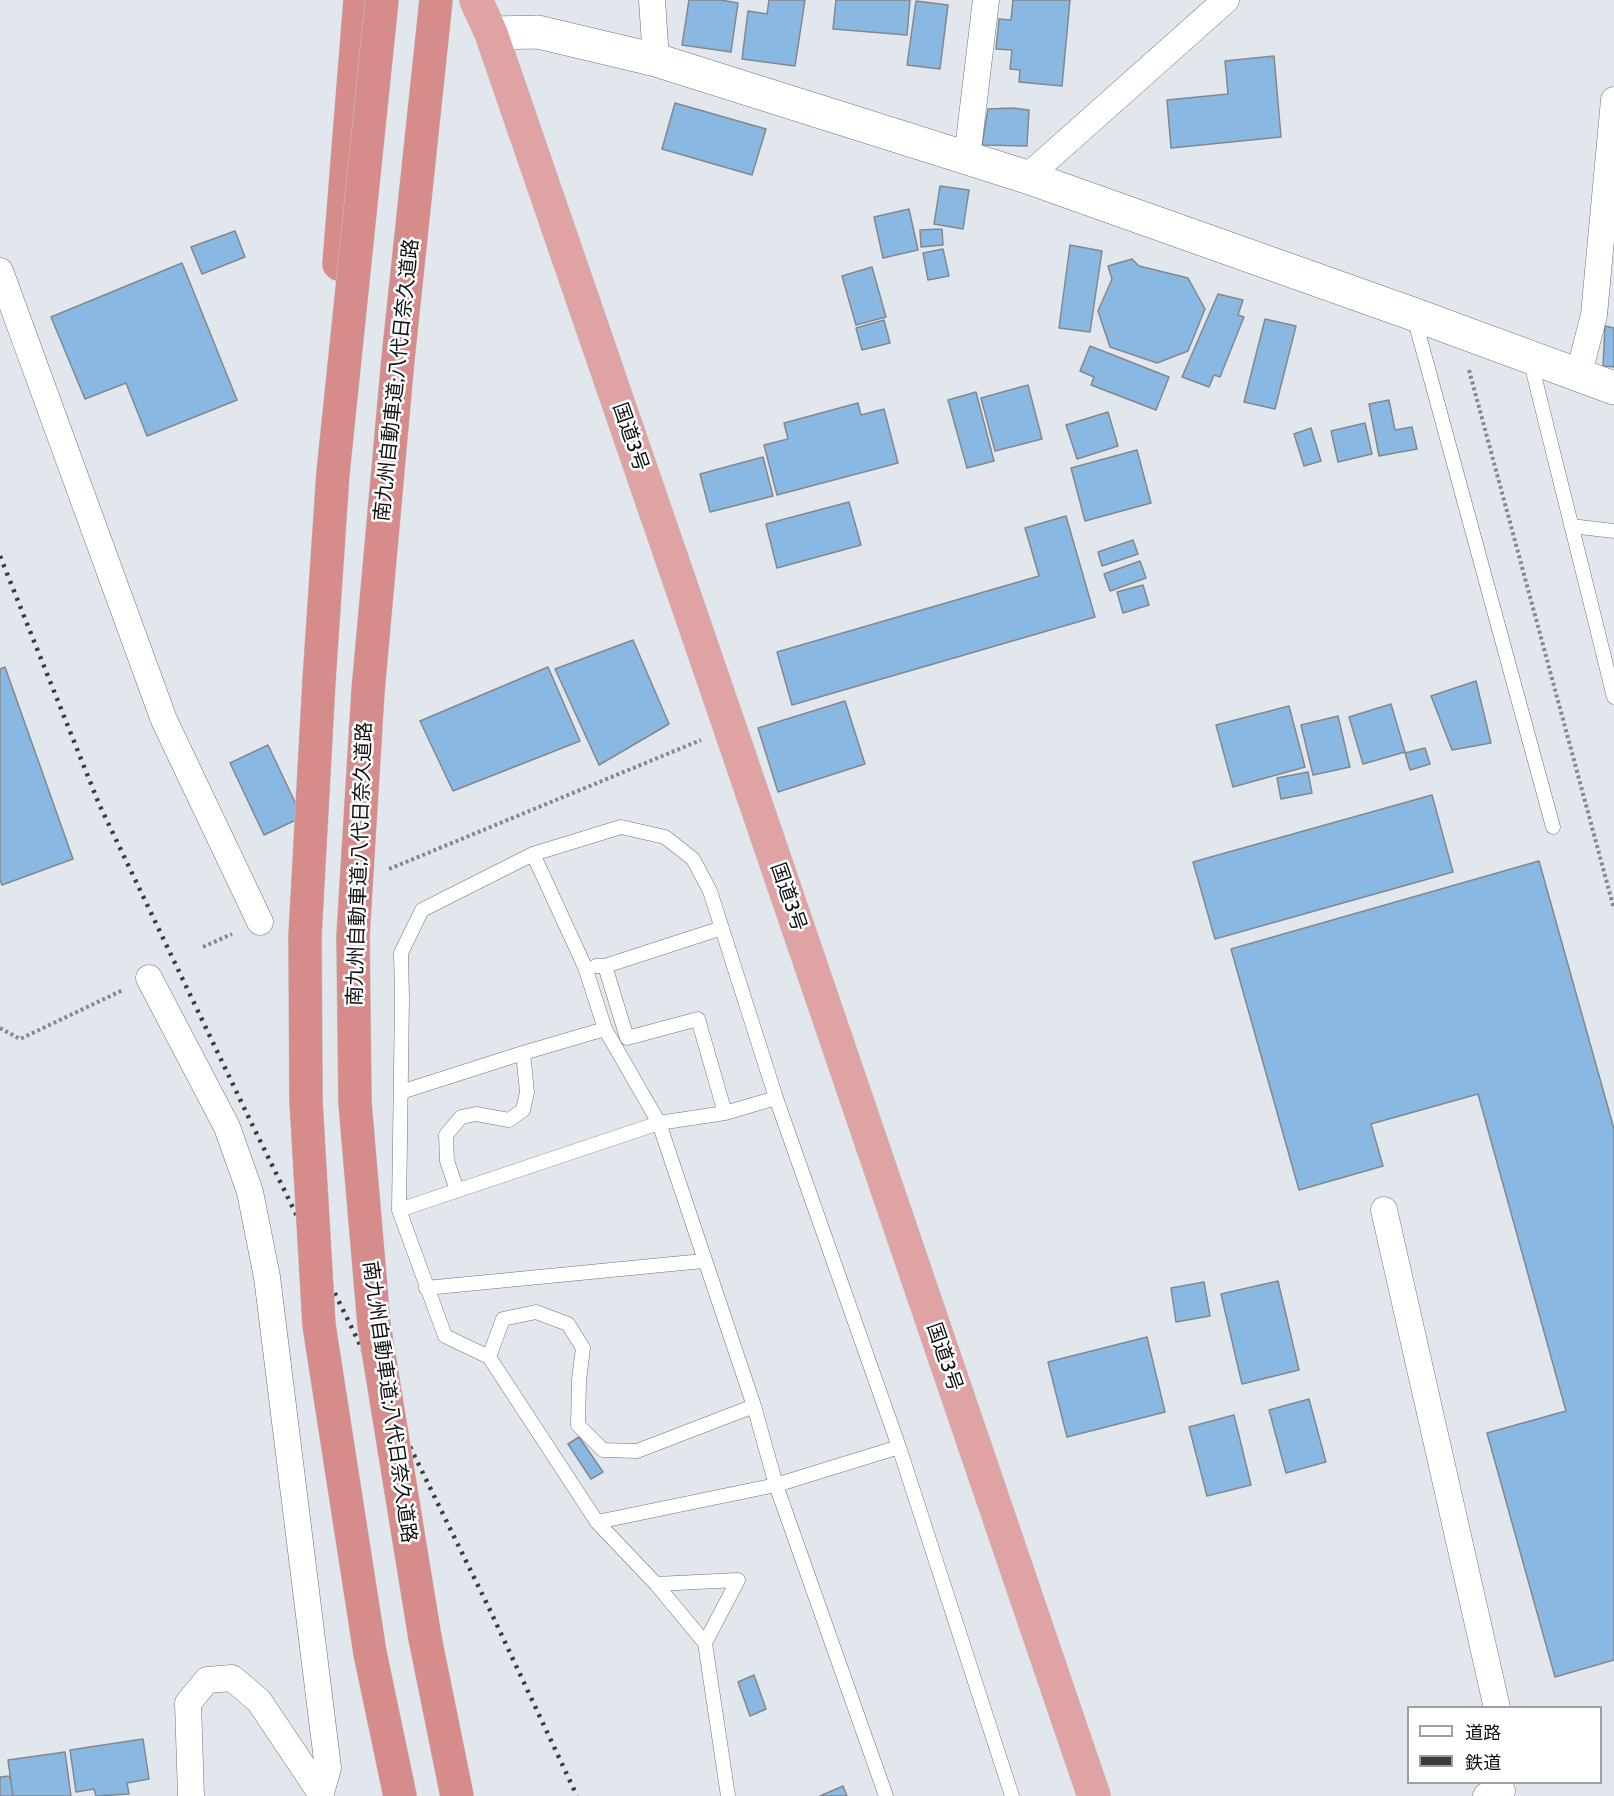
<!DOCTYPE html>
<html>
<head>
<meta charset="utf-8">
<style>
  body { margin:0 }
  #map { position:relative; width:1614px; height:1796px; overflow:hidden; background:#e2e7ed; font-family:Cabin,"Noto Sans JP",sans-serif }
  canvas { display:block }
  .legend { position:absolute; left:1407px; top:1706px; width:195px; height:78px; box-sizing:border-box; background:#fff; border:2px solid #9e9fa0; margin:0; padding:8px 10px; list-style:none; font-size:18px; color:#0d0f11 }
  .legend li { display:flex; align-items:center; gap:12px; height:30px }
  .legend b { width:30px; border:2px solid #9e9fa0 }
</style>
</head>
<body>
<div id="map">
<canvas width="1614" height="1796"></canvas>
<ul class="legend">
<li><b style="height:8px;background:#fff"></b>道路</li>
<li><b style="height:8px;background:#3a3d40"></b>鉄道</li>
</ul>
</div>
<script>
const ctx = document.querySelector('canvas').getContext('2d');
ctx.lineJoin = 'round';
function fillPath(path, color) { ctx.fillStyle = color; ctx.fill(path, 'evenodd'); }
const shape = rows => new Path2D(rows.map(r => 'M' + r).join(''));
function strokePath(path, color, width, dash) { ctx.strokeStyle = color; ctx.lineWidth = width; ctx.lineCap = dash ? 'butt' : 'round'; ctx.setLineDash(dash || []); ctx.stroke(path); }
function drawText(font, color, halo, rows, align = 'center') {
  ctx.font = font + ' Cabin,"Noto Sans JP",sans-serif'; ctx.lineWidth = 5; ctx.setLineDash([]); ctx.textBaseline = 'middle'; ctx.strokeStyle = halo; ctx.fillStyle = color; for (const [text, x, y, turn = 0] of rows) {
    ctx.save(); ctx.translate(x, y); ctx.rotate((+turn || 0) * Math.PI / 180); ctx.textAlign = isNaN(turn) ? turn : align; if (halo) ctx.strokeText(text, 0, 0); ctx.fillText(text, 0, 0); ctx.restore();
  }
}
const building = shape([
  [689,0,721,0,738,3,731,52,682,45,689,0],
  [769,0,805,0,795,66,742,59,748,11,767,14,769,0],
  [836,0,910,0,907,35,833,29,836,0],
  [1013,0,1070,0,1062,86,1019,82,1020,70,1010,69,1012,50,996,49,999,19,1011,20,1013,0],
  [916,1,948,5,940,69,907,65,916,1],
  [1274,56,1281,137,1171,148,1167,100,1228,94,1225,61,1274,56],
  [675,103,766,129,752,175,662,149,675,103],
  [1012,108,1029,110,1027,146,982,145,988,109,1012,108],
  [940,186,969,190,963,229,934,224,940,186],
  [909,209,918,250,883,258,874,217,909,209],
  [942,229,943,245,921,247,920,230,942,229],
  [235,231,245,257,202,274,191,247,235,231],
  [1070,245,1102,251,1090,332,1059,328,1070,245],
  [943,249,949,276,928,280,923,253,943,249],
  [1132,259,1139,266,1188,278,1205,309,1188,351,1157,363,1110,347,1098,311,1112,279,1108,266,1132,259],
  [182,263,237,400,147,436,126,383,85,399,51,317,182,263],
  [872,267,886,317,856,325,842,276,872,267],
  [1218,294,1243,300,1238,315,1244,317,1220,377,1214,375,1209,387,1182,377,1218,294],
  [1265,319,1296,326,1275,409,1244,402,1265,319],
  [884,320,890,343,862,350,856,328,884,320],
  [1605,326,1614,328,1614,367,1603,366,1605,326],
  [1090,346,1169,377,1156,410,1091,385,1094,377,1080,371,1090,346],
  [1028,385,1042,439,995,451,981,398,1028,385],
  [976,392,994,461,967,468,948,400,976,392],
  [1389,400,1395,430,1412,427,1417,449,1379,456,1369,404,1389,400],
  [858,403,861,415,884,409,898,463,777,495,764,445,788,439,784,423,858,403],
  [1108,412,1118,446,1077,459,1066,425,1108,412],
  [1365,423,1372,454,1338,462,1331,431,1365,423],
  [1311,428,1321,461,1304,466,1294,434,1311,428],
  [1137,450,1151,503,1085,521,1071,468,1137,450],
  [763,457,773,496,710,512,700,474,763,457],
  [849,502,861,545,777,568,766,524,849,502],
  [1066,516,1095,617,792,705,777,652,1039,576,1025,528,1066,516],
  [1133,540,1138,554,1102,566,1098,552,1133,540],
  [1140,561,1146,578,1110,591,1104,574,1140,561],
  [1143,585,1149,605,1123,613,1117,592,1143,585],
  [633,640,669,724,599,765,555,669,633,640],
  [5,667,73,859,2,885,0,880,0,669,5,667],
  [548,667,580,741,453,791,420,721,548,667],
  [1476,681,1491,743,1452,750,1431,696,1476,681],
  [845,701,865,764,778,792,758,728,845,701],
  [1391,704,1405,752,1363,764,1349,717,1391,704],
  [1289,706,1305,767,1233,787,1216,725,1289,706],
  [1338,716,1350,767,1313,775,1301,725,1338,716],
  [268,745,302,817,264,835,230,763,268,745],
  [1425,748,1430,764,1410,770,1405,753,1425,748],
  [1308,772,1312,793,1281,799,1277,778,1308,772],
  [1432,795,1453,872,1215,939,1193,862,1432,795],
  [1539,861,1614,1129,1614,1660,1555,1677,1487,1433,1566,1411,1478,1094,1371,1124,1383,1166,1299,1190,1231,949,1539,861],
  [1278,1281,1299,1370,1242,1384,1221,1294,1278,1281],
  [1204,1282,1210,1316,1176,1322,1171,1288,1204,1282],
  [1147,1337,1165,1412,1067,1437,1048,1362,1147,1337],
  [1309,1399,1326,1462,1286,1473,1269,1410,1309,1399],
  [1234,1415,1251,1485,1207,1496,1189,1427,1234,1415],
  [579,1437,603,1472,591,1479,568,1444,579,1437],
  [754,1675,766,1709,750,1716,738,1682,754,1675],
  [143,1739,149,1779,127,1783,129,1794,96,1796,94,1789,76,1792,70,1750,143,1739],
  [65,1752,71,1796,13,1796,8,1760,65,1752],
  [10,1776,13,1796,0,1796,0,1777,10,1776],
  [843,1786,847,1796,820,1796,843,1786]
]);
fillPath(building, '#89b8e3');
strokePath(building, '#83888d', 1.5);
const service = shape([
  [1414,317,1553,827],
  [1530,359,1614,697],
  [1571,526,1614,531],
  [533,854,585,967,605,1029,659,1123,754,1406,776,1485,886,1796],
  [596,966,605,966,722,928],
  [605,966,627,1038,698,1019,725,1113],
  [401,1092,523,1053,605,1029],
  [457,1190,447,1161,446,1135,461,1117,476,1114,509,1120,523,1110,527,1092,523,1053],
  [399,1210,659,1123,725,1113,776,1098],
  [426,1288,703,1261],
  [489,1357,503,1319,536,1312,568,1324,583,1348,579,1380,578,1425,603,1450,637,1451,754,1406],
  [597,1522,776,1485,899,1447],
  [656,1584,738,1580,705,1643],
  [728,1796,705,1643,656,1584,597,1522,489,1357,445,1336,399,1210,402,999,401,953,422,910,533,854,621,827,665,837,693,859,710,891,776,1098,899,1447,1012,1796]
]);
const minor = shape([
  [652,0,656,60],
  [967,158,986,0],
  [1027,177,1226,0],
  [0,271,164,720,260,922],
  [1578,377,1594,315,1614,100],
  [149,978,227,1127,250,1192,267,1277,328,1768,320,1796],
  [1384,1210,1497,1708],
  [191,1796,188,1703,207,1680,232,1678,259,1701,320,1792],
  [1486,1796,1502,1791]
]);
const tertiary = shape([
  [491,33,538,32,656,60,967,158,1027,177,1413,314,1614,388]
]);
const trunk = shape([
  [476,0,491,33,730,728,1094,1796]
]);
const motorway = shape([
  [339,264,360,0],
  [425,1638,457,1796],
  [370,1653,400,1796]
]);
strokePath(service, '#6f7479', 15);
strokePath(minor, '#6f7479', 27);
strokePath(tertiary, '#6f7479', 34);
strokePath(trunk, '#c5c5c6', 34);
strokePath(motorway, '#c5c5c6', 34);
strokePath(shape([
  [1469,370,1614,909],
  [389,869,701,740],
  [203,947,232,934],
  [0,1028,20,1039,123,990]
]), '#85898d', 4, [3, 3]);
strokePath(service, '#fff', 14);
strokePath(minor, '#fff', 26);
strokePath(tertiary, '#fff', 33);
strokePath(trunk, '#dea3a2', 33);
strokePath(motorway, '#d68c8b', 33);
strokePath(shape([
  [0,556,99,804,248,1116,489,1608,577,1796]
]), '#3a3d40', 4.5, [3, 6]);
const motorwayBridge = shape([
  [425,1638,374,1325,355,1103,353,936,368,691,398,359,436,0],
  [370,1653,319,1325,306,1101,305,936,319,681,333,473,382,0]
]);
strokePath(motorwayBridge, '#c5c5c6', 34, []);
strokePath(motorwayBridge, '#d68c8b', 33);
drawText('20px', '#0d0f11', '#fff', [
  ["南九州自動車道;八代日奈久道路",397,380,-84],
  ["国道3号",630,437,71],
  ["南九州自動車道;八代日奈久道路",360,864,-88],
  ["国道3号",788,897,71],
  ["国道3号",944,1357,71],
  ["南九州自動車道;八代日奈久道路",389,1402,82]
]);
</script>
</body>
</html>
